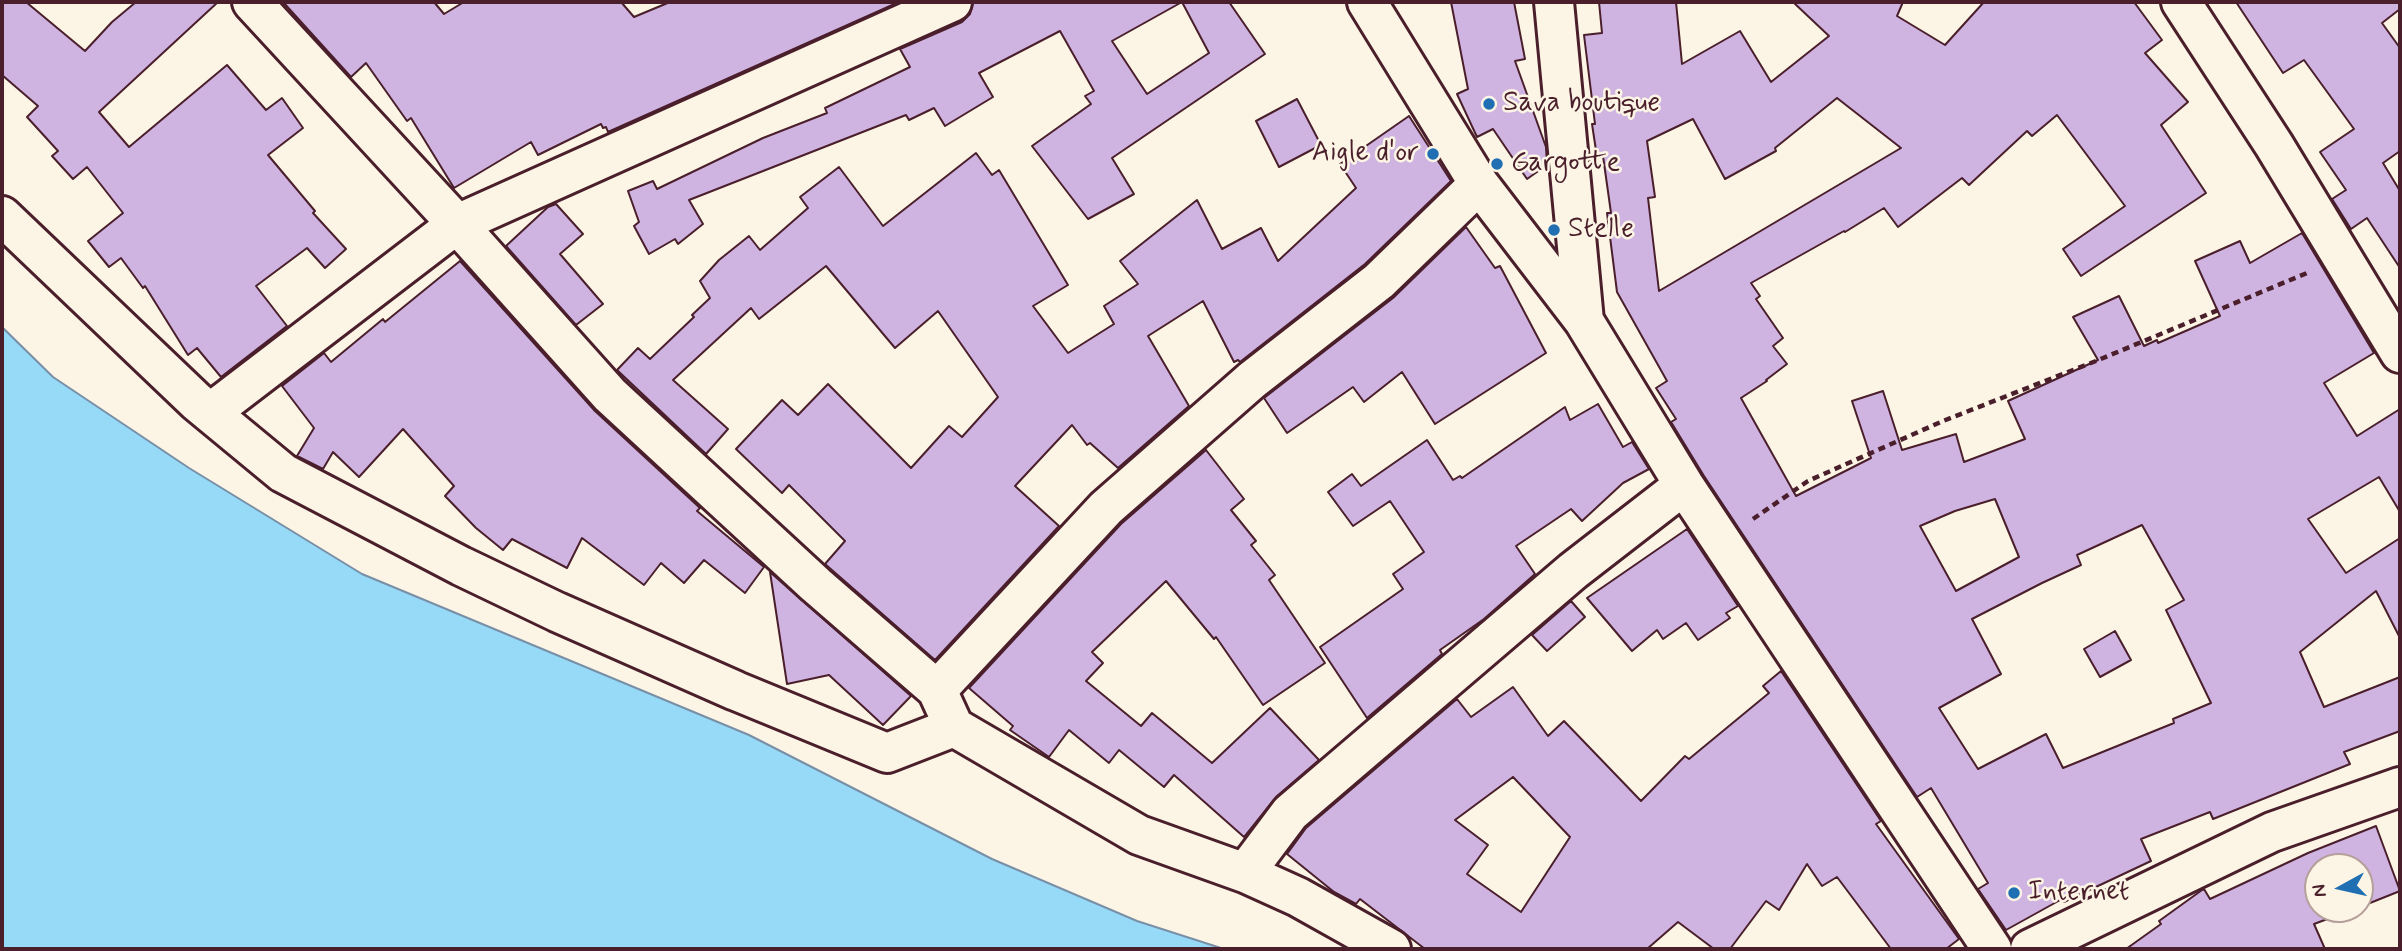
<!DOCTYPE html>
<html>
<head>
<meta charset="utf-8">
<style>
  body { margin:0 }
  #map { position:relative; width:2402px; height:951px; overflow:hidden; background:#fcf5e5; font-family:Mynerve,sans-serif }
  canvas { display:block }
  .frame { position:absolute; inset:0; border:4px solid #4a1f2b; pointer-events:none }
  .north { position:absolute; left:2304px; top:853px; width:70px; height:70px; box-sizing:border-box; background:#fcf5e5; border:2px solid #b59f9b; border-radius:50%; rotate:262deg; font-size:19px; font-weight:700; line-height:28px; text-align:center; color:#4a1f2b }
  .north::after { content:''; display:block; margin:auto; width:24px; height:32px; background:#1f6fb2; clip-path:polygon(50% 0,100% 100%,50% 72%,0 100%) }
</style>
</head>
<body>
<div id="map">
<canvas width="2402" height="951"></canvas>
<div class="frame"></div>
<div class="north">N</div>
</div>
<script>
const ctx = document.querySelector('canvas').getContext('2d');
ctx.lineJoin = 'round';
function fillPath(path, color) { ctx.fillStyle = color; ctx.fill(path, 'evenodd'); }
const shape = rows => new Path2D(rows.map(r => 'M' + r).join(''));
function strokePath(path, color, width, dash) { ctx.strokeStyle = color; ctx.lineWidth = width; ctx.lineCap = dash ? 'butt' : 'round'; ctx.setLineDash(dash || []); ctx.stroke(path); }
function drawText(font, color, halo, rows, align = 'center') {
  ctx.font = font + ' Mynerve,sans-serif'; ctx.lineWidth = 5; ctx.setLineDash([]); ctx.textBaseline = 'middle'; ctx.strokeStyle = halo; ctx.fillStyle = color; for (const [text, x, y, turn = 0] of rows) {
    ctx.save(); ctx.translate(x, y); ctx.rotate((+turn || 0) * Math.PI / 180); ctx.textAlign = isNaN(turn) ? turn : align; if (halo) ctx.strokeText(text, 0, 0); ctx.fillText(text, 0, 0); ctx.restore();
  }
}
const water = shape([
  [2,327,53,377,189,468,362,574,749,735,992,859,1137,921,1224,949,2,949,2,327]
]);
fillPath(water, '#96daf8');
strokePath(water, '#788fa6', 2);
const building = shape([
  [2,2,26,2,85,51,112,22,136,2,218,2,99,112,129,147,227,65,266,110,282,98,303,128,268,155,315,211,313,213,346,249,325,268,307,248,256,286,287,326,221,377,197,348,188,355,145,286,143,288,121,258,109,267,88,241,123,213,87,167,73,179,52,156,58,151,27,117,38,106,2,75,2,2],
  [283,2,434,2,444,14,464,2,621,2,634,17,670,2,899,2,608,132,606,127,603,128,601,124,538,155,531,142,454,188,411,118,407,121,366,63,351,77,283,2],
  [973,2,1182,2,1112,41,1147,94,1209,53,1182,2,1229,2,1265,54,1112,158,1134,194,1088,219,1032,146,1091,104,1085,96,1094,91,1060,31,979,73,993,97,945,126,934,108,909,120,906,115,689,200,703,224,678,244,675,239,649,254,634,226,639,222,628,191,653,181,657,189,763,138,827,113,825,108,910,67,900,49,962,22,970,14,973,2],
  [1451,2,1514,2,1525,59,1515,61,1546,147,1547,165,1527,179,1493,129,1477,137,1457,94,1468,89,1451,2],
  [1599,2,1676,2,1682,64,1740,31,1771,82,1829,36,1793,2,1903,2,1897,16,1945,45,1984,2,2134,2,2162,40,2145,53,2188,102,2161,125,2206,193,2081,276,2063,249,2125,206,2057,115,2032,136,2027,131,1969,185,1962,178,1898,227,1884,208,1845,232,1844,231,1751,283,1760,296,1756,299,1783,338,1773,346,1787,364,1766,380,1767,381,1741,398,1796,496,1871,458,1852,401,1883,391,1902,450,1956,434,1964,462,2025,439,2008,401,2098,360,2073,317,2119,296,2144,346,2157,340,2158,343,2220,316,2195,261,2240,241,2250,263,2302,233,2374,353,2324,383,2357,436,2400,409,2400,512,2379,477,2308,519,2346,573,2400,538,2400,638,2376,591,2300,652,2324,707,2400,677,2400,731,2344,752,2350,764,2213,819,2210,812,2141,839,2151,861,2064,902,2062,899,2006,930,1978,889,1988,883,1931,788,1917,797,1704,476,1671,422,1676,419,1656,388,1667,381,1617,292,1607,213,1611,213,1603,156,1597,157,1592,124,1595,124,1584,35,1602,33,1599,2],
  [1837,98,1901,148,1659,291,1648,198,1655,197,1647,141,1693,119,1725,179,1776,151,1775,148,1837,98],
  [1995,499,2019,557,1956,591,1920,526,1955,511,1995,499],
  [2142,525,2184,600,2166,610,2211,703,2173,719,2174,723,2063,768,2046,734,1978,769,1939,708,2001,674,1972,619,2042,583,2081,565,2077,555,2142,525],
  [2236,2,2400,2,2400,9,2382,23,2400,48,2400,151,2383,163,2400,191,2400,268,2367,218,2351,229,2332,199,2346,190,2320,152,2354,129,2304,60,2283,73,2236,2],
  [1297,99,1321,145,1279,167,1256,121,1297,99],
  [1409,116,1451,181,1365,264,1240,362,1238,360,1234,362,1203,301,1148,336,1189,406,1118,468,1090,443,1087,445,1072,425,1015,486,1059,526,935,660,825,564,845,541,789,485,782,493,736,449,782,400,798,415,828,384,911,468,949,426,962,437,998,397,938,311,895,348,826,266,759,319,751,308,673,380,728,429,706,454,617,370,638,348,650,359,694,317,692,315,710,298,700,281,719,260,749,236,760,250,808,208,800,197,839,167,883,226,976,153,992,175,999,170,1068,285,1033,306,1068,353,1114,324,1104,306,1138,284,1120,261,1197,200,1222,249,1261,228,1278,261,1356,188,1340,164,1409,116],
  [556,204,583,234,560,254,603,304,576,325,506,246,548,207,556,204],
  [1466,227,1495,268,1500,266,1546,353,1435,424,1402,372,1364,402,1353,387,1287,433,1264,398,1393,298,1466,227],
  [460,261,595,411,700,508,697,511,764,567,745,593,704,560,684,583,661,563,644,585,582,538,567,568,512,539,503,550,476,528,445,496,454,486,403,429,359,477,333,452,323,469,297,456,314,428,282,386,324,353,331,362,383,319,385,322,460,261],
  [1598,404,1623,447,1632,442,1649,469,1623,483,1582,521,1571,509,1516,546,1535,574,1484,619,1440,650,1442,654,1367,718,1320,647,1403,589,1393,574,1424,552,1390,501,1353,526,1328,492,1352,474,1361,486,1427,440,1453,480,1460,476,1462,478,1565,407,1570,420,1598,404],
  [1206,450,1244,499,1231,510,1256,541,1251,545,1275,575,1269,580,1325,663,1263,705,1216,637,1214,639,1166,581,1092,652,1103,663,1086,681,1141,726,1152,713,1212,763,1270,708,1319,760,1276,797,1244,837,1174,775,1164,787,1119,750,1109,763,1069,730,1049,757,1010,730,1013,726,969,688,1121,524,1206,450],
  [1687,529,1738,606,1726,613,1730,618,1698,640,1686,623,1663,639,1657,630,1632,651,1587,598,1687,529],
  [770,572,911,696,883,725,829,675,787,684,770,572],
  [1571,601,1585,617,1547,651,1532,635,1571,601],
  [2115,631,2131,660,2100,677,2084,649,2115,631],
  [1781,671,1881,821,1876,824,1959,939,1946,949,1891,949,1837,877,1822,886,1807,864,1779,910,1766,901,1730,949,1714,949,1678,922,1647,949,1425,949,1360,899,1356,904,1334,892,1287,854,1306,828,1457,699,1471,717,1513,687,1548,736,1564,721,1641,801,1685,756,1689,759,1769,693,1763,686,1781,671],
  [1513,777,1570,837,1521,912,1467,874,1488,845,1455,820,1513,777],
  [2376,826,2400,891,2360,907,2360,867,2318,867,2318,909,2354,909,2314,924,2325,949,2126,949,2161,924,2159,921,2202,890,2204,889,2210,899,2308,853,2376,826]
]);
fillPath(building, '#cfb4e2');
strokePath(building, '#4a1f2b', 2);
const minor = shape([
  [252,2,457,224,610,395,816,585,937,690,954,727,1139,835,1245,873,1298,897,1391,949],
  [1367,2,1479,184,1584,321,1684,485,1992,949],
  [1554,2,1584,321],
  [2181,2,2274,145,2400,353],
  [2,216,197,402,283,473,461,566,557,612,736,691,887,753,954,727],
  [210,413,457,224,952,2],
  [937,690,1106,508,1252,380,1379,281,1479,184],
  [1245,873,1290,813,1573,571,1684,485],
  [2030,949,2272,832,2400,787]
]);
strokePath(minor, '#4a1f2b', 44);
strokePath(shape([
  [1753,519,1808,481,1943,421,2096,361,2307,273]
]), '#4a1f2b', 4.5, [7, 5]);
strokePath(minor, '#fcf5e5', 38);
for (const [x, y, r, color] of [
  [1489,104,7,"#1f6fb2"],
  [1433,154,7,"#1f6fb2"],
  [1497,164,7,"#1f6fb2"],
  [1554,230,7,"#1f6fb2"],
  [2014,893,7,"#1f6fb2"]
]) { const dot = new Path2D(); dot.arc(x, y, r, 0, 2 * Math.PI); ctx.fillStyle = color; ctx.fill(dot); strokePath(dot, '#fcf5e5', 2.5); }
drawText('28px', '#4a1f2b', '#fcf5e5', [
  ["Sava boutique",1503,104],
  ["Aigle d'or",1419,154,"right"],
  ["Gargotte",1511,164],
  ["Stelle",1568,230],
  ["Internet",2028,893]
], 'left');
</script>
</body>
</html>
